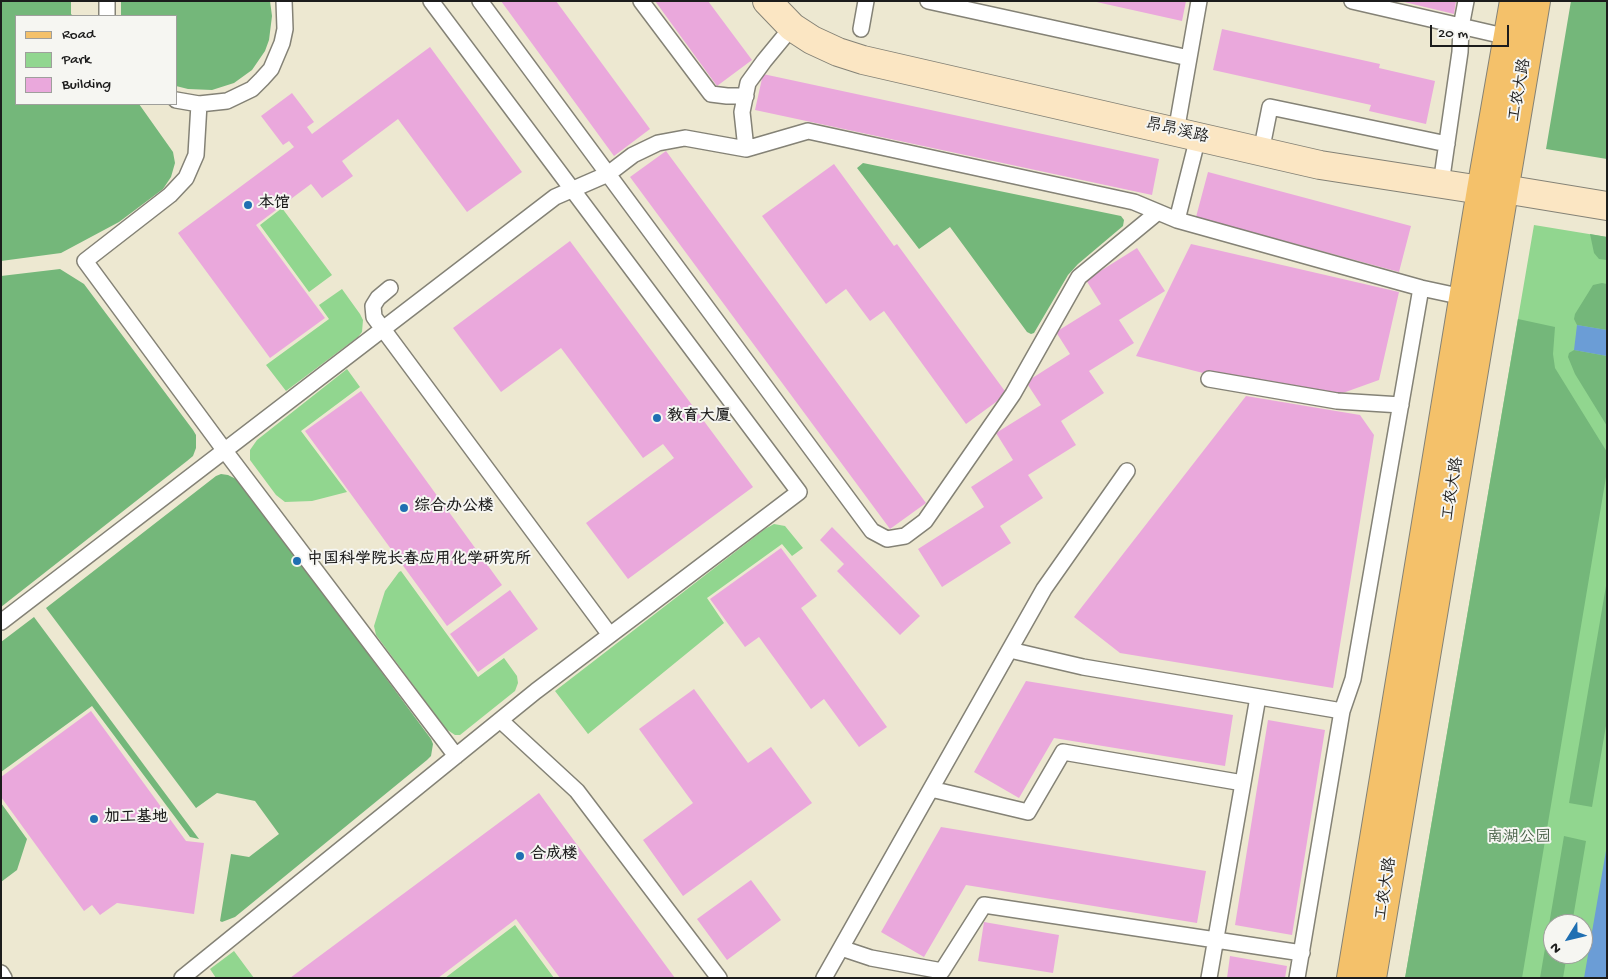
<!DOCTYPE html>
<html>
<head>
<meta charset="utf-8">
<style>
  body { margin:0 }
  #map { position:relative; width:1608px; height:979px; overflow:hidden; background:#ede8d1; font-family:"Gochi Hand",sans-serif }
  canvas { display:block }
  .frame { position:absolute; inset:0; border:2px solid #1c1c1c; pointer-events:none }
  .legend { position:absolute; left:15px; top:15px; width:162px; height:90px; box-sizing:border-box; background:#f6f6f2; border:1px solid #9f9f9c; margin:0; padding:6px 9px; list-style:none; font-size:15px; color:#1c1c1c }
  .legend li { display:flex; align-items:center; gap:10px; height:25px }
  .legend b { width:25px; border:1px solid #9f9f9c }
  .north { position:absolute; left:1543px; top:914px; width:50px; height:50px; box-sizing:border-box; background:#f6f6f2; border:1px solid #9f9f9c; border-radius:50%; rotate:234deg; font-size:14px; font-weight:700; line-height:20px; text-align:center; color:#1c1c1c }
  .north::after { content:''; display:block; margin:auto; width:18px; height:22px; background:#1f6fb2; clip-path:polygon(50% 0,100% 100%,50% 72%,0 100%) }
  .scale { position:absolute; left:1430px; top:25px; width:79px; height:22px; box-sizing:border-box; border:2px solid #1c1c1c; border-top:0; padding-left:6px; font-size:15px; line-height:18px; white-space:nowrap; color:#1c1c1c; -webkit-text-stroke:4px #f6f6f2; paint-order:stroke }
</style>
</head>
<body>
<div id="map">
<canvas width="1608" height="979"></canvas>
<div class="frame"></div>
<ul class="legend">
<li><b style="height:6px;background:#f4c16a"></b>Road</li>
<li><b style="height:14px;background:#91d68f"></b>Park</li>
<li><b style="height:14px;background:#eaa8dc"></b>Building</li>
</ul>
<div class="north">N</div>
<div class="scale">20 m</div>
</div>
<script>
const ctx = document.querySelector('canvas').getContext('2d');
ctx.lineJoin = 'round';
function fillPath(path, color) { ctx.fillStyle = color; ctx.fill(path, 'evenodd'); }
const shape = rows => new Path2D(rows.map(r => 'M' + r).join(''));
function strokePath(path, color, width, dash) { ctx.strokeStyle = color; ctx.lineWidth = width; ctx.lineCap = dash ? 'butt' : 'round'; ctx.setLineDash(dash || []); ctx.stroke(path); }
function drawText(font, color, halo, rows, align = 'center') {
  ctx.font = font + ' "Gochi Hand","LXGW WenKai TC",sans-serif'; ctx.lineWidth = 4; ctx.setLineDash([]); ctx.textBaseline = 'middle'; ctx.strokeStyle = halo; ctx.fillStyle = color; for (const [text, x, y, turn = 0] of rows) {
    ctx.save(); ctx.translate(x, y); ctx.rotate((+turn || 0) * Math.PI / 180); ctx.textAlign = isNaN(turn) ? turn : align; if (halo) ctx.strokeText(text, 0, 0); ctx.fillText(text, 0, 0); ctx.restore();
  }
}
fillPath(shape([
  [282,208,332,275,309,292,260,225],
  [1534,225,1607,237,1607,978,1405,978],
  [1553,924,1583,924,1583,954,1553,954],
  [342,289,360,314,363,320,362,332,358,337,286,391,266,365,329,319,319,305],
  [347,369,360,387,301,431,347,492,312,501,285,502,276,495,250,460,250,450,257,440],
  [774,524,785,526,803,548,792,556,782,544,707,598,724,623,588,734,555,691,765,529],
  [401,571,478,677,504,658,517,676,518,683,515,691,460,735,455,735,446,729,376,635,374,626,385,591,399,572],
  [515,925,554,978,445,978],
  [234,951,254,978,216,978,210,969]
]), '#91d68f');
fillPath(shape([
  [1,1,71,1,71,14,73,16,16,16,16,104,139,104,173,152,175,163,171,177,163,189,119,222,61,253,1,261],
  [121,1,270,1,272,16,269,40,265,51,252,70,234,83,212,90,188,89,176,86,176,16,121,16],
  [1571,1,1607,1,1607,159,1546,149],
  [863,163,1121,216,1124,220,1123,226,1078,264,1068,275,1034,333,1031,334,1027,332,950,227,919,249,857,168],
  [1590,234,1607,237,1607,260,1599,259,1594,253],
  [60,269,84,284,193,430,196,435,196,448,193,456,187,461,1,607,1,276],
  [1602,283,1607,284,1607,330,1577,325,1574,319,1575,314,1593,285],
  [1518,319,1555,327,1553,354,1555,368,1607,452,1607,471,1522,978,1405,978],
  [1574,350,1607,356,1607,426,1575,374,1568,357,1569,353],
  [221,474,228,475,240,481,431,739,433,744,431,756,427,760,235,917,222,922,220,921,231,854,249,857,279,834,255,801,217,793,196,808,46,608,216,476],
  [1607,580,1607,720,1592,807,1569,803],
  [34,617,199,839,190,837,92,706,1,772,1,642],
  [1,803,27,839,17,870,1,882],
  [1564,836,1586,841,1572,924,1553,924,1553,954,1567,954,1563,978,1540,978]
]), '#74b77a');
fillPath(shape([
  [1577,325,1607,330,1607,356,1574,350],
  [1607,845,1607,978,1584,978]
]), '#6b9dd6');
fillPath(shape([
  [501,1,556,1,650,129,614,156],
  [655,1,708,1,752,60,717,86],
  [1092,1,1186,1,1182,21],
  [1400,1,1456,1,1454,14],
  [1222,29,1380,64,1379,68,1435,81,1426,124,1369,111,1371,105,1213,70],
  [430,47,522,172,467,212,398,119,342,161,353,176,322,198,311,184,256,225,325,318,270,358,178,233,294,147,289,141,283,145,261,116,292,93,314,122,307,127,312,134],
  [763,74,1159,159,1152,195,755,110],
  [666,151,926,503,890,529,630,177],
  [834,164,894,246,897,244,1007,394,966,424,884,311,870,321,846,289,826,304,762,216],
  [1208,172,1411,226,1399,272,1196,217],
  [570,241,753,487,628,579,586,523,674,458,663,444,643,458,561,348,501,392,453,328],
  [1191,244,1399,292,1379,380,1340,394,1211,375,1136,356],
  [1137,248,1165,291,1119,320,1134,343,1089,371,1104,393,1061,421,1076,445,1028,475,1043,498,1000,526,1011,543,942,587,918,549,984,507,971,487,1013,460,996,433,1041,405,1026,382,1070,354,1056,332,1101,304,1086,280],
  [361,391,502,585,447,626,305,431],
  [1246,396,1360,415,1374,435,1333,688,1120,653,1074,617],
  [832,527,920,616,900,635,837,571,844,564,820,540],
  [781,548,817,596,801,608,887,727,859,747,824,699,811,709,759,637,745,647,710,599],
  [510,590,538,629,478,672,450,634],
  [1026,681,1233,715,1225,766,1054,738,1019,798,974,772],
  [694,689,748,763,771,747,812,803,683,896,643,840,693,803,639,729],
  [91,711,186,841,204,843,194,914,117,903,100,915,92,905,84,911,1,797,1,777],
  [1268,720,1325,730,1292,935,1235,925],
  [539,793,675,978,560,978,516,919,438,978,290,978],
  [941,827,1206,871,1197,923,966,885,924,957,881,932],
  [751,880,781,920,727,960,697,919],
  [984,922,1059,935,1053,973,978,961],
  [1230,956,1287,966,1285,978,1227,978]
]), '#eaa8dc');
const lane = shape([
  [107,1,107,16],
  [480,1,872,531,887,539,905,536,925,521,1013,394,1079,277,1158,212],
  [641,1,711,94,727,96,746,96],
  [928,1,1189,58],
  [1352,1,1508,37],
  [861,29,866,1],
  [176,100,199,104,227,101,252,89,262,79,271,69,282,43,285,29,284,1],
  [199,104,196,155,186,178,170,195,85,261,225,451,456,756],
  [1176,132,1199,1],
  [746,149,742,112,748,83,764,61,792,27],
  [1261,152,1270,107,1447,144],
  [1441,184,1460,52,1461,27,1466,1],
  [1177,220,1198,137],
  [390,288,378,298,373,306,374,317,610,635],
  [1209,379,1337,401,1401,405],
  [1,622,555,197,608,174,633,155,658,143,685,138,746,149,808,131,1134,202,1177,220,1421,288,1463,297],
  [1010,650,1083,667,1342,711],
  [500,720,577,791,719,978],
  [931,789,1028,812,1063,752,1243,783],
  [841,948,871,958,942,971,984,905,1302,953],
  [1,973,4,978],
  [182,978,536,691,799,492,431,1],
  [824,978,1044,589,1127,471],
  [1209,978,1258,697],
  [1297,978,1342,711,1353,679,1421,288]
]);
const secondary = shape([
  [767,1,792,27,812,40,838,52,863,60,1320,165,1481,190,1504,189,1607,206]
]);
const primary = shape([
  [1351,978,1481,190,1514,1],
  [1372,978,1536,1]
]);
strokePath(lane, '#848276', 18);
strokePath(secondary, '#848276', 30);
strokePath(primary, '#848276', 30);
strokePath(lane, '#fff', 15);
strokePath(secondary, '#fbe6c3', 28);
strokePath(primary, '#f4c16a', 28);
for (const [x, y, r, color] of [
  [248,205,5,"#1f6fb2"],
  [657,418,5,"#1f6fb2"],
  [404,508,5,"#1f6fb2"],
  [297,561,5,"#1f6fb2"],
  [94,819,5,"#1f6fb2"],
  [520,856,5,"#1f6fb2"]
]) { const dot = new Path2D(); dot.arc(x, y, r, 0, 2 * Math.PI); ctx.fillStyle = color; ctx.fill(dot); strokePath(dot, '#f6f6f2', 2); }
drawText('16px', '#1c1c1c', '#f6f6f2', [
  ["工农大路",1521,90,-80],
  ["昂昂溪路",1177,132,13],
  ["工农大路",1454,489,-81],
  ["工农大路",1387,889,-81]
]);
drawText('bold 16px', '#1c1c1c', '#f6f6f2', [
  ["本馆",258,205],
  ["教育大厦",667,418],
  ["综合办公楼",414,508],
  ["中国科学院长春应用化学研究所",307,561],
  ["加工基地",104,819],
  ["合成楼",530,856]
], 'left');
drawText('16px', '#455d44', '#f6f6f2', [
  ["南湖公园",1519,839]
]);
</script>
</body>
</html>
